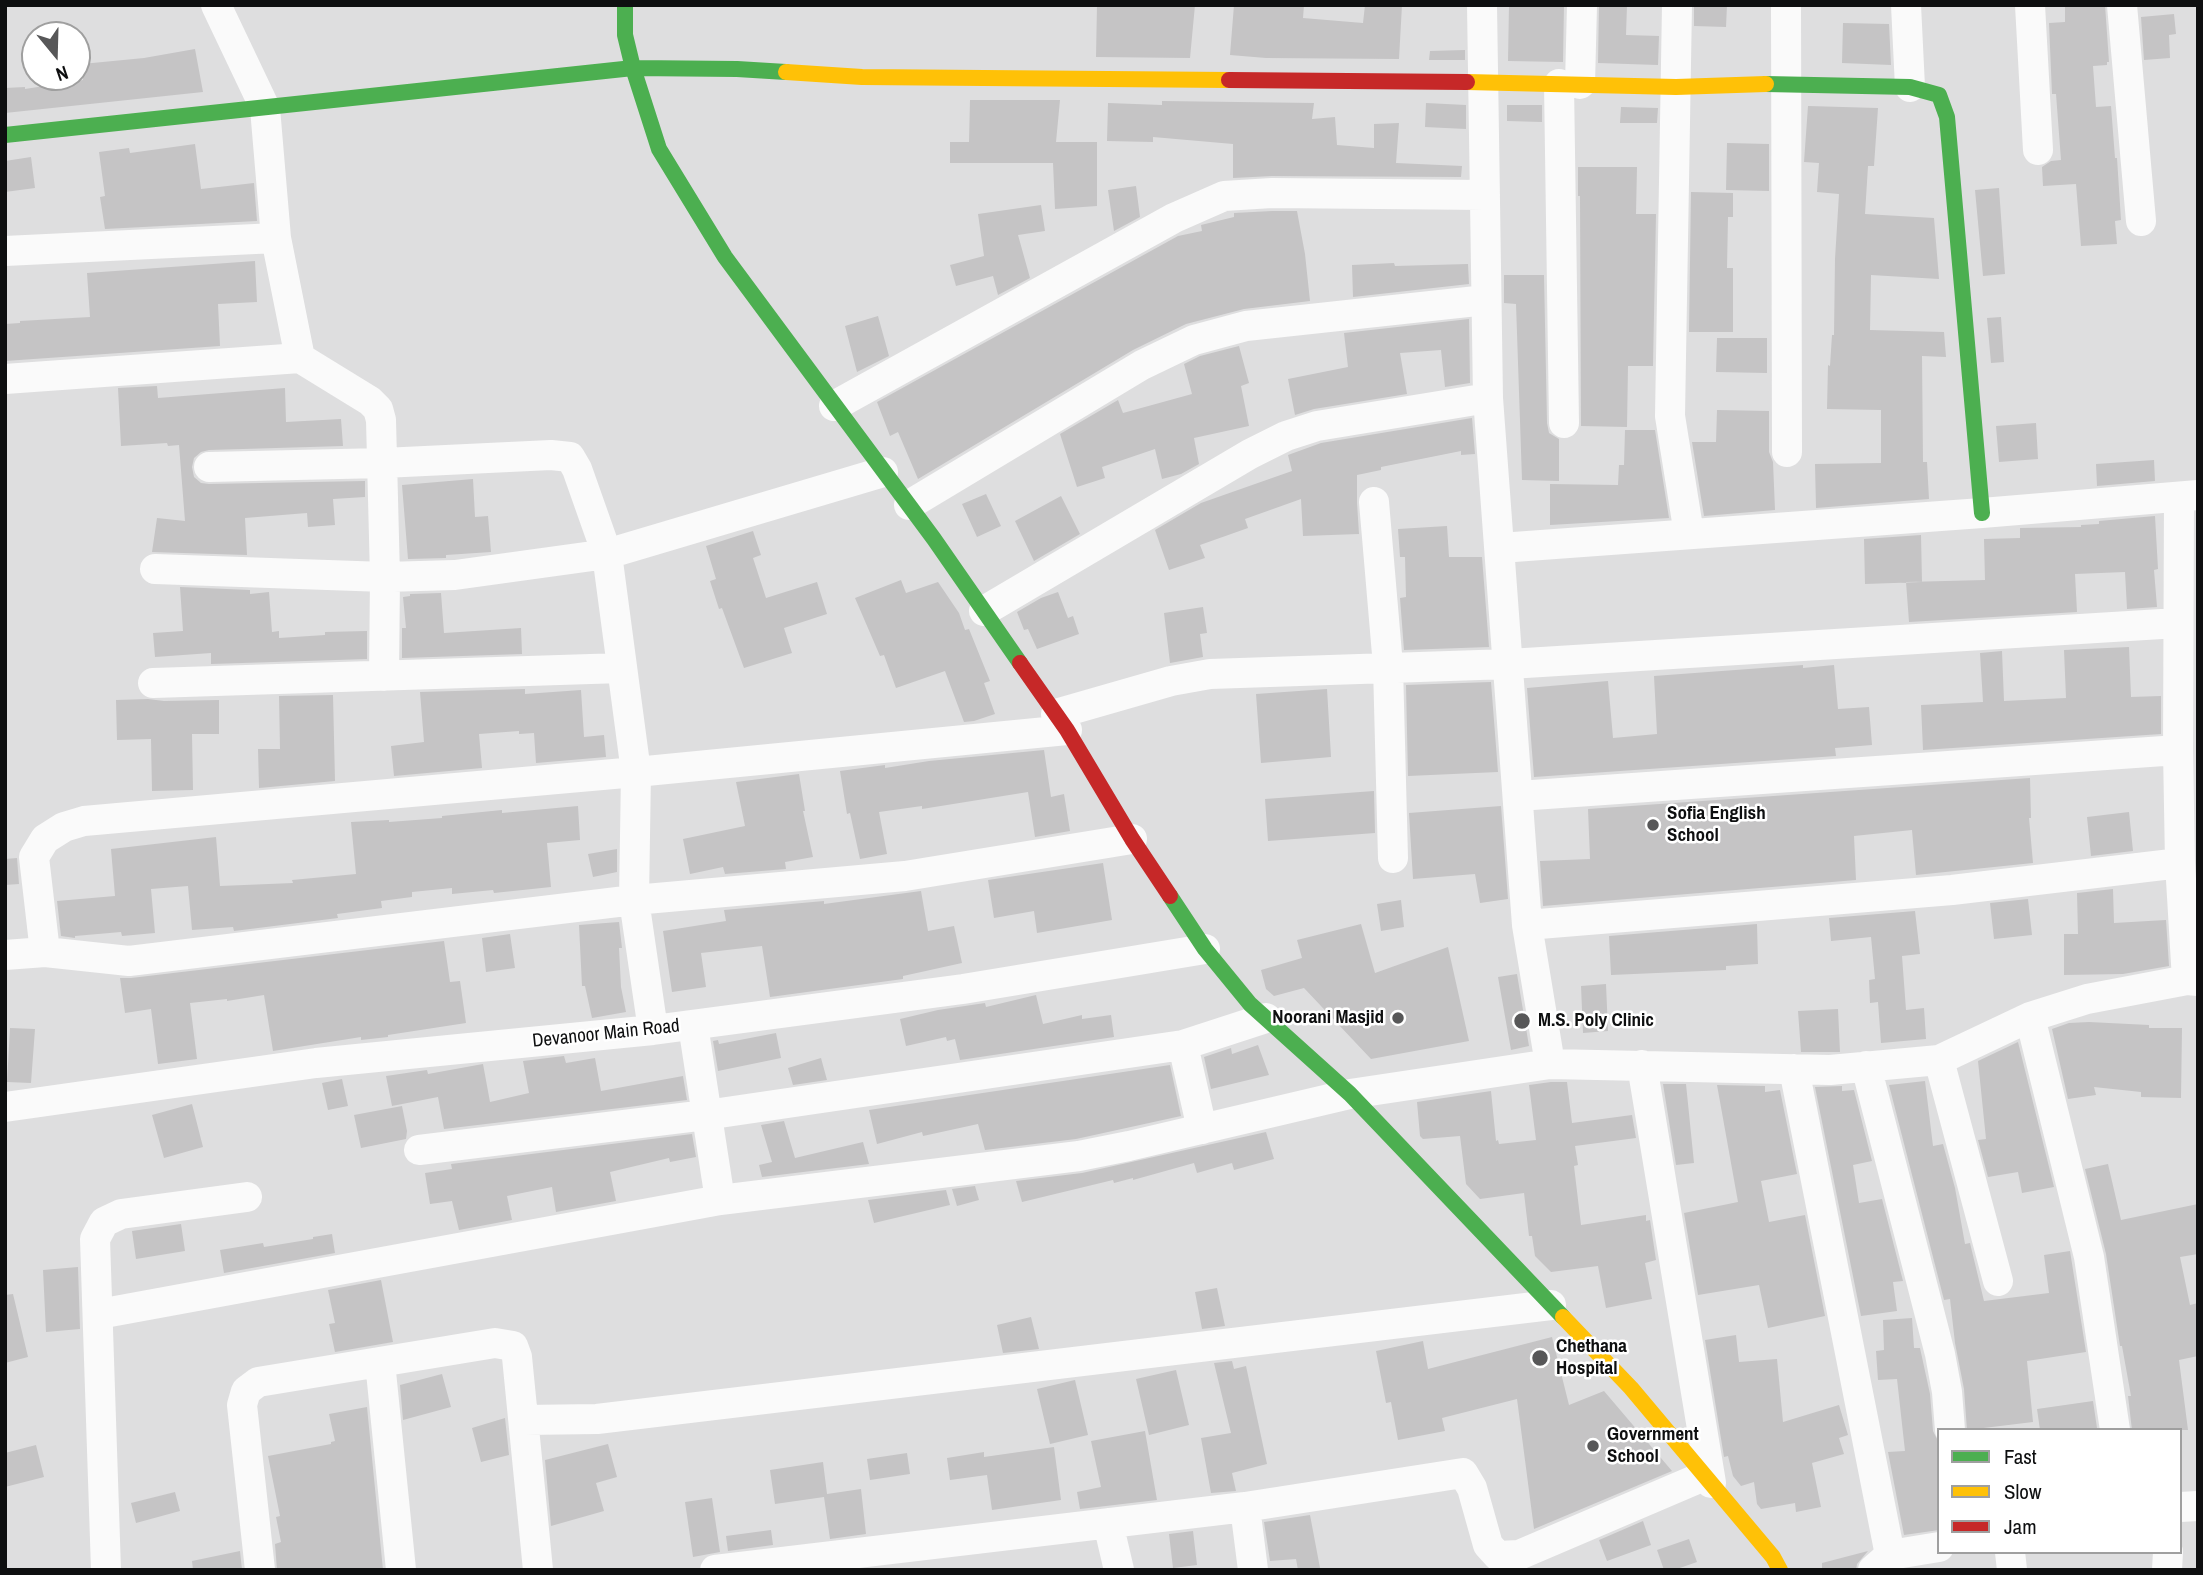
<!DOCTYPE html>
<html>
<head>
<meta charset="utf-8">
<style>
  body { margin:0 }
  #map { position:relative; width:2203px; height:1575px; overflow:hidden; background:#dededf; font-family:"Archivo Narrow",sans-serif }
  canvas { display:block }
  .frame { position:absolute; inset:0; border:7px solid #0e0f10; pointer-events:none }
  .legend { position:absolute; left:1937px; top:1428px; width:245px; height:126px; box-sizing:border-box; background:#fff; border:2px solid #9f9f9f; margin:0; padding:9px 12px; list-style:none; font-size:21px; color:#0e0f10 }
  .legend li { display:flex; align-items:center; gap:14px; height:35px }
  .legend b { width:35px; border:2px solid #9f9f9f }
  .north { position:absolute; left:21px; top:21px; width:70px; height:70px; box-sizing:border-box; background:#fff; border:2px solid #9f9f9f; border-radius:50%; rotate:161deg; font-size:19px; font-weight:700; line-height:28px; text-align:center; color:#0e0f10 }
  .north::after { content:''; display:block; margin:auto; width:24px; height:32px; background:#575758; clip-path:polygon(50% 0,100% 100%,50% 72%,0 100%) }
</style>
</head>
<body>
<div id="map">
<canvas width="2203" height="1575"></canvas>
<div class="frame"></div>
<ul class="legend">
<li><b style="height:9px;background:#4caf50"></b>Fast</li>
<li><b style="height:9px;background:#ffc107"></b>Slow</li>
<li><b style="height:9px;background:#c62828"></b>Jam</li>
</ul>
<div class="north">N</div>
</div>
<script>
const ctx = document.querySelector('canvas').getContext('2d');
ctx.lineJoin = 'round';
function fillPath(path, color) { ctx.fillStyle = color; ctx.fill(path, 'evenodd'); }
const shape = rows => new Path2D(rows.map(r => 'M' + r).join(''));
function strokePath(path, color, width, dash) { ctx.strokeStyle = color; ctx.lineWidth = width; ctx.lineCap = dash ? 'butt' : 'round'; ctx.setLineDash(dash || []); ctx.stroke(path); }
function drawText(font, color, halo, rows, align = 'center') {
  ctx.font = font + ' "Archivo Narrow",sans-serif'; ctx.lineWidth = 5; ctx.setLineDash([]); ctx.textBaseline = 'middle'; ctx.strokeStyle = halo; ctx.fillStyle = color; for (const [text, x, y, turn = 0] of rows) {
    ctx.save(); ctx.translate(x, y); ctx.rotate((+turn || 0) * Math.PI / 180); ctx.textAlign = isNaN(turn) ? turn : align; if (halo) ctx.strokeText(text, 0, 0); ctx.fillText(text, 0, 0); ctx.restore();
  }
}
fillPath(shape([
  [1097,5,1195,5,1190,58,1096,57],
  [1234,5,1304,5,1303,18,1363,23,1365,5,1402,5,1399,59,1266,58,1230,55],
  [1509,5,1564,5,1563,62,1508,61],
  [1599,5,1627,5,1626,35,1659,36,1658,65,1598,63],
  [1694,5,1727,5,1726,27,1694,26],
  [2065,5,2105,5,2109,62,2107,62,2107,65,2093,66,2096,107,2111,106,2115,158,2117,158,2121,220,2115,221,2117,244,2081,246,2076,184,2043,186,2042,167,2051,161,2061,160,2056,94,2052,94,2049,23,2065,22],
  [2174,14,2176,34,2169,35,2170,58,2144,60,2141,17],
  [1843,23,1889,24,1891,65,1842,63],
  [195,49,203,92,5,113,5,88,25,87,25,89,83,80,82,64,144,58],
  [1465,50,1465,60,1429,60,1430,51],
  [970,100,1060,100,1056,142,1097,142,1097,206,1055,209,1053,163,950,163,950,142,969,142],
  [1162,101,1314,103,1312,119,1335,117,1337,145,1374,148,1374,124,1399,123,1396,163,1462,166,1461,177,1272,176,1233,178,1233,144,1153,137,1153,142,1107,141,1108,103,1162,105],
  [1426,103,1466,105,1466,129,1425,127],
  [1507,105,1542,105,1542,122,1507,121],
  [1808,106,1878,108,1874,166,1868,166,1865,214,1934,218,1939,279,1871,275,1870,330,1944,332,1946,357,1922,356,1923,462,1927,462,1929,499,1816,508,1815,464,1881,463,1881,410,1827,409,1828,365,1830,366,1832,335,1834,335,1835,259,1839,194,1817,192,1819,163,1804,162],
  [1621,107,1658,108,1657,123,1620,123],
  [1727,143,1769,144,1769,191,1726,190],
  [195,144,201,189,254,183,257,221,105,229,100,197,105,196,99,152,129,148,130,153],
  [31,157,35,188,5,192,5,161],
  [1578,167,1637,167,1636,214,1656,214,1653,366,1628,366,1627,427,1581,426,1580,196,1578,196],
  [1136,186,1140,217,1114,231,1108,190],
  [1999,188,2005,274,1983,276,1975,190],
  [1691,192,1733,193,1733,217,1728,217,1727,268,1733,268,1733,332,1689,332],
  [1041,205,1045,231,1018,235,1030,278,998,295,993,276,956,286,950,265,984,256,978,214],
  [1272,211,1297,211,1305,254,1310,301,1244,309,1186,324,1133,350,918,479,898,432,890,436,877,402,1178,236,1202,231,1201,225,1234,217,1234,213],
  [255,261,257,302,218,304,220,346,5,361,5,324,20,323,20,321,90,317,87,273],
  [1394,263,1395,266,1468,264,1469,284,1353,297,1352,265],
  [1504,275,1544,275,1547,423,1549,433,1559,439,1559,481,1522,480,1516,304,1504,303],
  [878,316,889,356,857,372,845,326],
  [2001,317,2004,362,1991,363,1987,318],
  [1469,319,1470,383,1445,387,1441,350,1400,353,1407,394,1314,409,1295,415,1288,379,1348,367,1344,333],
  [1717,338,1767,338,1767,373,1716,372],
  [1239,346,1249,383,1241,386,1249,426,1194,438,1199,464,1181,474,1162,479,1155,449,1102,467,1105,478,1077,487,1060,434,1118,400,1123,413,1192,394,1184,364,1200,356],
  [157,386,158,398,285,388,286,422,341,419,343,446,209,450,201,452,194,458,192,467,194,477,201,483,209,484,365,481,365,497,333,499,335,525,308,527,307,513,245,518,247,555,152,552,157,518,185,521,179,445,168,446,167,443,121,446,118,388],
  [1717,410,1769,411,1769,452,1773,462,1775,510,1704,516,1692,442,1716,442],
  [1472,418,1475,454,1461,455,1461,451,1381,467,1381,470,1357,475,1357,503,1359,534,1303,536,1301,499,1245,519,1248,528,1200,545,1205,558,1169,570,1155,530,1201,503,1292,471,1288,455,1321,443],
  [2036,423,2038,459,1999,462,1996,426],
  [1625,430,1655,430,1669,518,1550,525,1550,484,1618,485,1619,465,1624,465],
  [2154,460,2155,481,2097,486,2096,464],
  [473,479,475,517,488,516,491,552,446,555,446,558,408,559,402,485],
  [986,494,1001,526,977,537,962,504],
  [1061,496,1080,534,1034,561,1015,521],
  [2155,516,2158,569,2154,570,2157,607,2127,609,2125,572,2075,574,2077,612,1909,622,1906,582,1985,580,1984,539,2020,538,2020,528,2081,527,2081,525,2099,524,2099,521],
  [1447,526,1449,557,1482,557,1489,647,1404,650,1400,598,1406,597,1405,557,1400,557,1398,529],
  [753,531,761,555,753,558,766,598,817,582,827,614,784,628,792,653,744,668,722,608,719,609,710,581,716,579,706,546],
  [1921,535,1922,582,1865,584,1864,539],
  [901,580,906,593,938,582,959,613,965,630,969,629,990,681,984,683,995,714,974,721,964,722,945,671,896,688,884,655,880,656,855,598],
  [180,587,250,590,250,594,269,592,272,632,279,631,279,638,325,635,325,632,367,631,367,659,211,664,211,653,155,657,153,633,183,631],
  [1058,592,1068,618,1073,616,1079,634,1037,649,1028,629,1024,630,1017,612,1041,598],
  [441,593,444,633,521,628,522,654,402,658,402,628,406,628,403,597,410,596,410,594],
  [1203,607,1207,633,1200,634,1203,657,1170,663,1164,613],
  [2129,647,2131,697,2161,696,2161,734,1923,750,1921,705,1983,702,1980,653,2002,651,2004,701,2066,698,2064,650],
  [1803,665,1803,668,1834,665,1838,709,1869,707,1872,745,1835,748,1836,756,1534,777,1527,688,1608,681,1613,738,1657,734,1654,676],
  [1491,682,1498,772,1408,776,1406,685],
  [525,689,525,694,581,690,584,737,604,735,606,757,536,763,534,733,519,734,519,731,479,734,482,768,394,776,391,746,424,742,420,692],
  [1327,689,1331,757,1261,763,1256,694],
  [333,695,335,781,259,788,258,749,280,749,279,696],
  [148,699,164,701,219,700,219,734,192,734,193,790,152,791,151,739,117,740,116,700],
  [1044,750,1051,797,1064,794,1070,831,1035,837,1028,792,922,809,922,806,879,812,887,854,860,859,850,813,847,814,840,771,885,765,885,768,929,761],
  [799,774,805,811,803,811,813,857,785,862,786,869,725,874,723,867,690,874,683,839,745,826,736,782],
  [2030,778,2031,818,2029,818,2033,863,1916,875,1912,830,1854,836,1856,880,1543,906,1540,861,1590,859,1588,809],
  [1374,791,1375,833,1268,841,1265,799],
  [578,806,580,840,547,843,551,887,494,893,493,890,452,894,452,888,412,892,412,897,381,901,382,908,337,914,338,918,234,931,233,927,192,930,188,886,151,889,155,933,122,936,121,932,75,936,75,938,61,936,57,901,115,896,111,849,216,837,220,886,293,883,292,880,356,874,351,822,389,820,389,822,442,818,442,816,502,810,502,813],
  [1501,806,1508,899,1480,903,1475,874,1413,879,1409,813],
  [2129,812,2133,851,2091,856,2087,817],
  [617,849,617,872,593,877,588,854],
  [17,858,19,884,5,885,5,859],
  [1103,863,1112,920,1037,933,1034,911,994,918,988,880],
  [2113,889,2114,923,2166,920,2169,966,2123,974,2064,975,2064,934,2078,934,2077,893],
  [921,891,928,931,954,926,962,963,903,976,903,979,770,997,762,946,701,953,706,987,672,992,663,931,726,921,724,910,824,901,824,904],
  [2028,899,2032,935,1994,939,1990,903],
  [1401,900,1404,927,1381,931,1377,904],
  [1915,911,1920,954,1902,956,1906,1010,1924,1008,1926,1039,1881,1043,1878,1002,1870,1003,1869,980,1875,979,1871,937,1831,941,1829,918],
  [619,922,622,948,619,948,621,987,626,1012,592,1018,585,986,582,986,579,925],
  [1361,924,1375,973,1448,947,1469,1041,1371,1059,1304,988,1274,996,1266,989,1261,970,1302,958,1297,940],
  [1757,924,1758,964,1726,966,1726,970,1611,975,1609,936],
  [510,934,515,968,486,972,482,938],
  [444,941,450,982,460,981,466,1023,388,1035,388,1037,361,1040,361,1037,273,1051,264,995,227,1001,227,999,190,1003,197,1059,158,1064,151,1009,125,1013,120,978,131,978],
  [1517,974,1529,1046,1511,1050,1498,977],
  [1606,984,1608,1031,1583,1033,1581,986],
  [1036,995,1043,1024,1082,1015,1082,1019,1111,1015,1114,1037,960,1060,955,1039,947,1041,946,1037,906,1046,900,1019,938,1010,985,1003,986,1007],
  [1838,1009,1840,1052,1801,1052,1798,1011],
  [2089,1022,2149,1025,2149,1028,2182,1028,2181,1098,2141,1097,2141,1092,2094,1087,2096,1095,2068,1099,2052,1029,2069,1023],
  [10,1028,35,1029,31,1083,7,1082],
  [776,1033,781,1058,718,1071,713,1041,718,1040,719,1044],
  [2018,1042,2054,1187,2022,1193,2018,1172,1988,1177,1978,1140,1986,1139,1978,1061],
  [1258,1045,1269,1075,1211,1089,1204,1057,1231,1048,1232,1054],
  [564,1056,566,1063,595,1058,601,1091,683,1076,687,1100,444,1129,438,1097,392,1106,386,1076,427,1070,428,1074,483,1064,490,1102,529,1093,523,1061],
  [821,1058,827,1080,793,1085,788,1068],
  [1170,1065,1181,1116,1076,1139,985,1150,978,1124,923,1136,922,1132,877,1144,869,1110],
  [342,1079,348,1106,328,1110,322,1083],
  [1925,1081,1933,1146,1943,1144,1955,1188,1965,1244,1970,1243,1984,1301,2049,1293,2044,1255,2070,1251,2086,1352,2027,1361,2033,1422,1967,1430,1964,1389,1955,1343,1950,1299,1944,1300,1889,1085],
  [1551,1082,1567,1082,1572,1123,1632,1115,1636,1138,1575,1146,1578,1165,1574,1166,1581,1225,1646,1215,1646,1221,1650,1220,1656,1260,1645,1263,1652,1299,1606,1308,1598,1266,1551,1272,1535,1256,1532,1236,1529,1236,1524,1193,1480,1199,1466,1184,1460,1136,1423,1139,1420,1136,1417,1102,1491,1091,1496,1141,1498,1140,1499,1144,1536,1140,1529,1085],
  [1663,1084,1686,1084,1694,1163,1676,1165],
  [1717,1085,1765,1086,1765,1092,1780,1090,1797,1174,1761,1181,1769,1222,1805,1215,1825,1316,1768,1328,1759,1285,1698,1295,1684,1213,1738,1202],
  [1842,1086,1842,1091,1854,1090,1872,1161,1853,1165,1859,1203,1882,1199,1903,1281,1893,1282,1897,1311,1861,1316,1815,1087],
  [192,1104,203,1147,164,1158,152,1115],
  [402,1106,407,1131,406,1139,361,1148,354,1115],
  [784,1121,795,1158,863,1142,869,1164,762,1177,759,1165,772,1162,761,1125],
  [1266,1132,1274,1159,1234,1170,1232,1163,1197,1173,1194,1163,1133,1180,1133,1178,1114,1183,1113,1180,1022,1202,1016,1181,1082,1173],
  [692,1134,696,1157,670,1162,669,1158,610,1172,616,1201,556,1212,552,1187,507,1196,512,1220,459,1230,452,1201,430,1204,425,1173,452,1169,451,1164],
  [2108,1164,2121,1220,2198,1204,2198,1254,2180,1257,2190,1305,2198,1303,2198,1356,2179,1360,2188,1430,2132,1430,2128,1396,2131,1396,2122,1346,2120,1346,2106,1254,2085,1169],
  [975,1186,979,1200,957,1206,952,1189],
  [946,1190,950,1205,874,1223,868,1200],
  [181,1224,185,1251,136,1259,132,1231],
  [332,1234,335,1253,224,1273,220,1250,263,1243,264,1247,313,1239,313,1237],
  [78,1267,80,1329,46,1332,43,1270],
  [381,1280,393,1342,335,1352,329,1324,335,1323,328,1290],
  [1217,1288,1225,1326,1202,1329,1195,1292],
  [13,1294,28,1357,5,1363,5,1295],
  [1031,1317,1039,1349,1003,1353,997,1325],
  [1912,1318,1914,1348,1920,1348,1930,1394,1933,1431,1939,1443,1939,1530,1904,1535,1888,1452,1905,1451,1897,1379,1878,1380,1876,1351,1884,1350,1883,1320],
  [1736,1335,1739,1362,1777,1359,1783,1422,1839,1405,1848,1435,1839,1438,1844,1454,1812,1463,1821,1507,1796,1512,1795,1503,1761,1509,1757,1504,1754,1482,1741,1486,1733,1476,1728,1456,1724,1457,1705,1340],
  [1552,1337,1569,1405,1604,1391,1672,1471,1534,1529,1517,1399,1442,1418,1445,1431,1398,1440,1391,1402,1386,1403,1376,1351,1423,1341,1428,1369],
  [1232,1361,1234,1369,1246,1366,1267,1464,1232,1473,1236,1491,1211,1493,1201,1438,1231,1433,1214,1363],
  [1176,1370,1189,1425,1149,1435,1136,1379],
  [442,1374,451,1407,403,1420,400,1385],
  [1075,1380,1088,1435,1050,1444,1037,1389],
  [2093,1401,2097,1428,2040,1430,2037,1409],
  [367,1407,383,1570,277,1570,275,1544,281,1542,276,1517,280,1516,268,1456,331,1444,331,1442,335,1441,329,1414],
  [505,1418,509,1455,481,1462,472,1428],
  [1145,1431,1157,1500,1080,1509,1077,1492,1101,1487,1091,1441],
  [608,1444,617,1477,596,1483,604,1511,551,1526,545,1460],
  [36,1445,44,1477,5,1487,5,1453],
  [1054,1447,1061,1500,992,1510,987,1475,950,1480,947,1458,984,1452,984,1457],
  [907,1453,910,1474,870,1480,867,1459],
  [823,1462,827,1494,861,1489,866,1534,830,1539,824,1497,775,1504,770,1470],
  [175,1492,180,1511,136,1523,131,1503],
  [712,1498,720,1552,693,1557,685,1502],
  [1310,1515,1320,1568,1298,1570,1296,1559,1270,1561,1264,1522],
  [1643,1521,1651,1545,1607,1561,1599,1540],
  [771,1530,773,1545,728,1551,726,1536],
  [1193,1531,1197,1565,1173,1568,1169,1534],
  [1689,1539,1697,1562,1674,1570,1664,1570,1657,1550],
  [240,1551,242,1570,193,1570,192,1561],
  [1868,1551,1857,1564,1856,1570,1822,1570,1822,1563]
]), '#c5c4c5');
strokePath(shape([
  [216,5,265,108,276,238,300,358,370,401,378,409,381,420,385,577,384,676],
  [1482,5,1488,398,1527,925,1550,1064],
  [1677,5,1670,416,1689,534],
  [1786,5,1787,452],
  [1906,5,1910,87],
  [2030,5,2038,150],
  [2122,5,2141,221],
  [1559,84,1564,423],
  [1580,84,1582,5],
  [5,251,276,238],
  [5,379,300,358],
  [834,406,1174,218,1224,196,1272,193,1485,195],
  [2179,497,2178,750,2180,863,2187,980],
  [1374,502,1388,666,1393,858],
  [909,505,1142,365,1194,340,1246,326,1486,300],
  [1500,548,1982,513,2198,495],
  [155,569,385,577,455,575,607,554,883,472],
  [984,611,1250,454,1286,436,1317,426,1488,398],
  [153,683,622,668],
  [1056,714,1171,681,1210,674,1509,664,2178,623],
  [1518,796,2178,750],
  [1527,925,1952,890,2180,863],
  [45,952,34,857,45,839,64,827,84,821,636,772,607,554,577,469,570,457,551,455,383,463,209,467],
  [5,955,45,952,129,961,634,900,905,876,1132,839],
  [2030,1017,2089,1257,2115,1430],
  [693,1025,720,1200],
  [653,1030,634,900,636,772,1067,730],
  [1183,1045,1202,1129],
  [1939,1060,1998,1281],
  [1642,1065,1711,1483],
  [1866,1066,1940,1354,1947,1392,1950,1430],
  [1794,1069,1890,1555],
  [5,1107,316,1063,653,1030,963,989,1205,949],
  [419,1150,706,1115,1183,1045,1266,1018],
  [99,1314,720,1200,1079,1156,1129,1146,1350,1094,1550,1064,1830,1070,1939,1060,2030,1017,2087,999,2187,980,2198,981],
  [380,1362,401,1570],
  [524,1420,597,1419,1551,1305],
  [1245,1507,1253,1570],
  [2180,1507,2198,1506],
  [1108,1523,1119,1570],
  [2010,1552,2012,1570],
  [106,1570,95,1239,104,1222,121,1214,247,1197],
  [260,1570,242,1405,246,1391,258,1382,495,1343,513,1346,517,1357,538,1570],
  [715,1570,1245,1507,1463,1473,1472,1488,1488,1545,1498,1556,1519,1555,1704,1476],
  [1873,1570,1890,1555,1939,1547],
  [2167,1570,2168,1552]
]), '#fafafa', 30);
strokePath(shape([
  [625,5,625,35,633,68,659,149,725,257,934,539,1020,663],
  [1766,84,1910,87,1939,95,1947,117,1982,513],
  [5,135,633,68,737,69,786,72],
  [1170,896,1205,949,1250,1004,1350,1094,1563,1317]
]), '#4caf50', 16);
strokePath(shape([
  [786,72,862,77,1229,80],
  [1467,82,1676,87,1766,84],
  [1563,1317,1631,1388,1773,1557,1780,1570]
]), '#ffc107', 16);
strokePath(shape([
  [1229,80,1467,82],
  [1020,663,1067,730,1132,839,1170,896]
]), '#c62828', 16);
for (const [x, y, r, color] of [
  [1653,825,7,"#575758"],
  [1398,1018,7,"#575758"],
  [1522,1021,9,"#575758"],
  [1540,1358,9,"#575758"],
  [1593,1446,7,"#575758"]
]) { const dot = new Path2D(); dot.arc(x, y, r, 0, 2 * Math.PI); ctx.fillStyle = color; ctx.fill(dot); strokePath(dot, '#fff', 2.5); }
drawText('bold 19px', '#0e0f10', '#fff', [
  ["Sofia English",1667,814],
  ["School",1667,836],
  ["Noorani Masjid",1384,1018,"right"],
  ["M.S. Poly Clinic",1538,1021],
  ["Chethana",1556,1347],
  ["Hospital",1556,1369],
  ["Government",1607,1435],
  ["School",1607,1457]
], 'left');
drawText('19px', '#0e0f10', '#fff', [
  ["Devanoor Main Road",606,1034,-6]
]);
</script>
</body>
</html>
